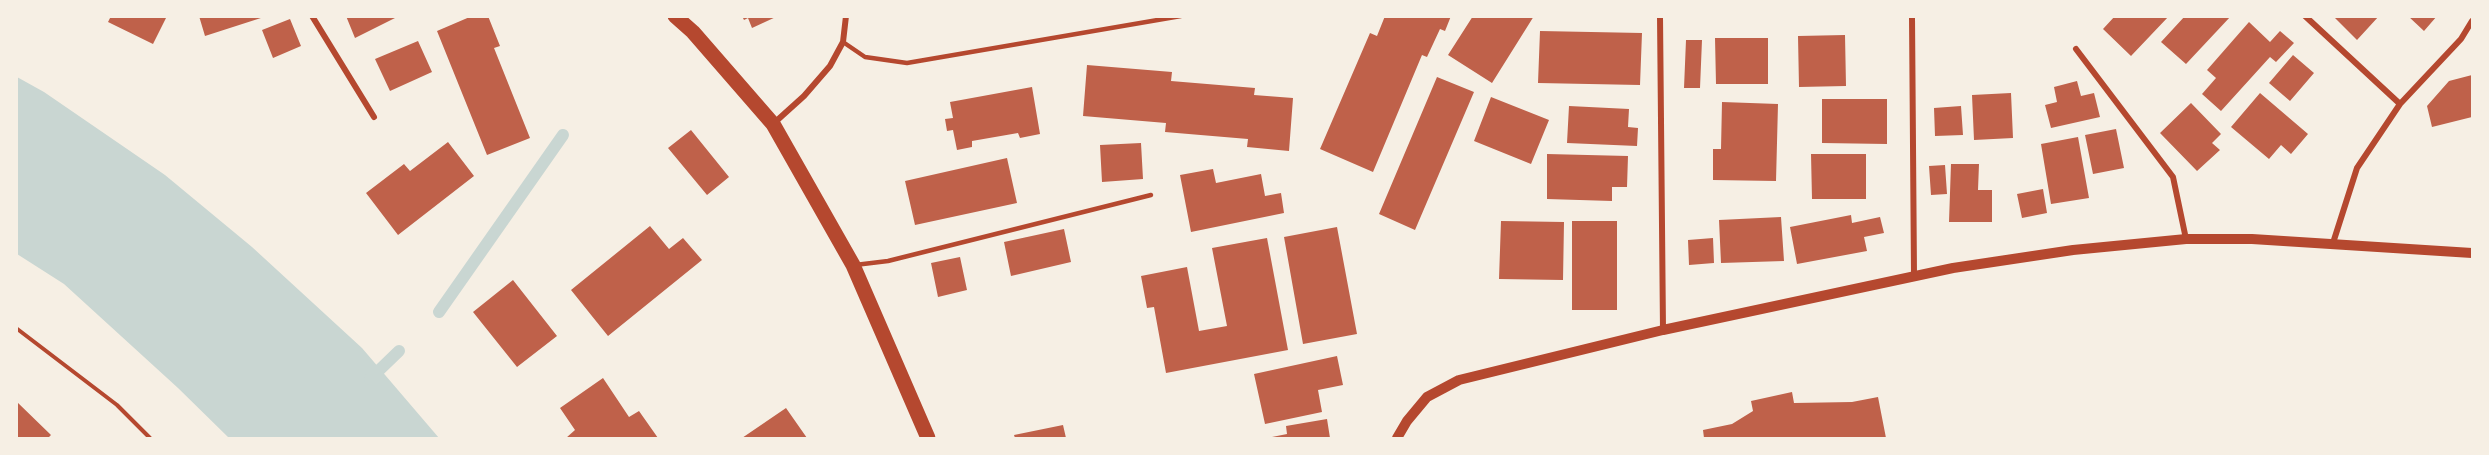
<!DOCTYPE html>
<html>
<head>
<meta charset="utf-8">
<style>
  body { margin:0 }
  #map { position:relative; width:2489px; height:455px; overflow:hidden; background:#f6efe4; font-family:"Space Grotesk",sans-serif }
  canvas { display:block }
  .frame { position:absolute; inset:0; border:18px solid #f6efe4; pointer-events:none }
</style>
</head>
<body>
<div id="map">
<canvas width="2489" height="455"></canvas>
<div class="frame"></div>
</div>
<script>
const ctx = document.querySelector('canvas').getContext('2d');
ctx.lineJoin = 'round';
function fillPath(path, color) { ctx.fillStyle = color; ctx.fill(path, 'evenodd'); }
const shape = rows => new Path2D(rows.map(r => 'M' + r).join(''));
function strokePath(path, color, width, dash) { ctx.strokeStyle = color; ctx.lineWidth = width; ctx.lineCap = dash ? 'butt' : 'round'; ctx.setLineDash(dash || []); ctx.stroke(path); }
fillPath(shape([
  [17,77,44,92,165,175,252,247,362,348,439,438,229,438,178,388,64,284,17,254]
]), '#c9d6d2');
strokePath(shape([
  [439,312,563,135],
  [370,379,399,351]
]), '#c9d6d2', 12);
fillPath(shape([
  [111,16,167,16,153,44,108,22],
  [199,16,264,16,264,17,205,36],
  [346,16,399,16,355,38],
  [472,16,488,16,500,46,494,48,530,138,487,155,437,31],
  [742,16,778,16,752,28,748,18,744,20],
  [1385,16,1451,16,1445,31,1440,29,1427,57,1422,55,1373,172,1320,149,1370,33,1377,36],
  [1473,16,1534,16,1492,83,1448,55],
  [2115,16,2169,16,2131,56,2103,29],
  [2185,16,2231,16,2186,64,2161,42],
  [2333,16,2379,16,2357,40],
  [2408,16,2437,16,2424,31],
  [290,19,301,46,273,58,262,30],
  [2249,22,2270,42,2280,31,2294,43,2276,62,2270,57,2221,111,2202,94,2216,78,2207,70],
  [1540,31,1642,33,1640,85,1538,83],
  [1845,35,1846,86,1799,87,1798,36],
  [1715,38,1768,38,1768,84,1716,84],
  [1686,40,1702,40,1700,88,1684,88],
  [418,41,432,72,390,91,375,59],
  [2293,55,2314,73,2290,101,2269,83],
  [1087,65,1172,72,1171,81,1255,88,1254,95,1293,98,1289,151,1247,147,1248,139,1165,132,1166,123,1083,116],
  [2472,75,2472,117,2432,127,2427,106,2449,81],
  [1437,77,1474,92,1415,230,1379,214],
  [2077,81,2081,96,2094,93,2100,117,2051,128,2045,105,2057,102,2054,87],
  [1032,87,1040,134,1020,138,1018,133,972,141,972,147,957,150,953,130,947,131,945,119,953,118,950,102],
  [2011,93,2013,138,1974,140,1972,95],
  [2260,93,2308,134,2291,154,2281,145,2269,159,2231,127],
  [1491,97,1549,120,1531,164,1474,141],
  [1822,99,1887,99,1887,144,1822,143],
  [1722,102,1778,104,1776,181,1713,180,1713,149,1721,149],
  [2191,103,2221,134,2212,143,2220,150,2197,171,2160,133],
  [1569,106,1629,109,1628,127,1638,128,1637,146,1567,143],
  [1961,106,1963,135,1935,136,1934,108],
  [2116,129,2124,168,2093,174,2085,135],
  [691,130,729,177,707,195,668,148],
  [2078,137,2089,198,2051,204,2041,144],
  [448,142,474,176,398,235,366,193,404,164,410,171],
  [1141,143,1143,179,1102,182,1100,145],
  [1547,154,1628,156,1627,187,1612,187,1612,201,1547,199],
  [1811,154,1866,154,1866,199,1812,199],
  [1007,158,1017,203,915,225,905,181],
  [1951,164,1979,164,1978,190,1992,190,1992,222,1949,222],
  [1945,165,1947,194,1931,195,1929,166],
  [1213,169,1216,183,1261,174,1265,196,1281,193,1284,213,1191,232,1180,175],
  [2043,189,2047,213,2022,218,2017,194],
  [1851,215,1852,223,1880,217,1884,233,1864,237,1867,251,1797,264,1790,227],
  [1781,217,1784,261,1721,263,1719,220],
  [1501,221,1564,222,1563,280,1499,279],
  [1572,221,1617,221,1617,310,1572,310],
  [650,226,669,249,683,238,702,260,608,336,571,290],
  [1337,227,1357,334,1303,344,1284,237],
  [1064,229,1071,262,1011,276,1004,242],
  [1267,238,1288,350,1166,373,1154,307,1147,308,1141,276,1187,267,1199,331,1227,326,1212,248],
  [1713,238,1714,263,1689,265,1688,240],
  [960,257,967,290,938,297,931,263],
  [513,280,557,336,517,367,473,312],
  [1337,356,1343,385,1318,390,1322,412,1265,424,1254,374],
  [603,378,629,417,639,411,658,438,566,438,575,430,560,408],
  [1792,392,1794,403,1852,402,1878,397,1886,438,1704,438,1703,430,1732,424,1753,411,1751,401],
  [16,401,51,435,48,438,16,438],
  [786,408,807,438,742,438],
  [1327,419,1330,438,1267,438,1287,434,1286,426],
  [1063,425,1066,438,1015,438,1014,435]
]), '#bf614a');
strokePath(shape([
  [16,328,117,405,150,438]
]), '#b5482f', 4);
strokePath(shape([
  [843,42,865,57,907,63,1181,16],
  [855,265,888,261,1151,195]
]), '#b5482f', 4.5);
strokePath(shape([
  [312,16,374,117],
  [1660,16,1663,330],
  [1912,16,1914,275],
  [2305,16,2400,104],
  [2076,49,2173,177,2186,239],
  [773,124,804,96,830,66,843,42,846,16],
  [2333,243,2357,168,2400,104,2461,39,2472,21]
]), '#b5482f', 6);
strokePath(shape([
  [1397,438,1407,421,1427,397,1459,380,1663,330,1953,268,2073,250,2186,239,2252,239,2472,253]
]), '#b5482f', 10);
strokePath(shape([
  [675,16,693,32,773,124,853,265,928,438]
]), '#b5482f', 15);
</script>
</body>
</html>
